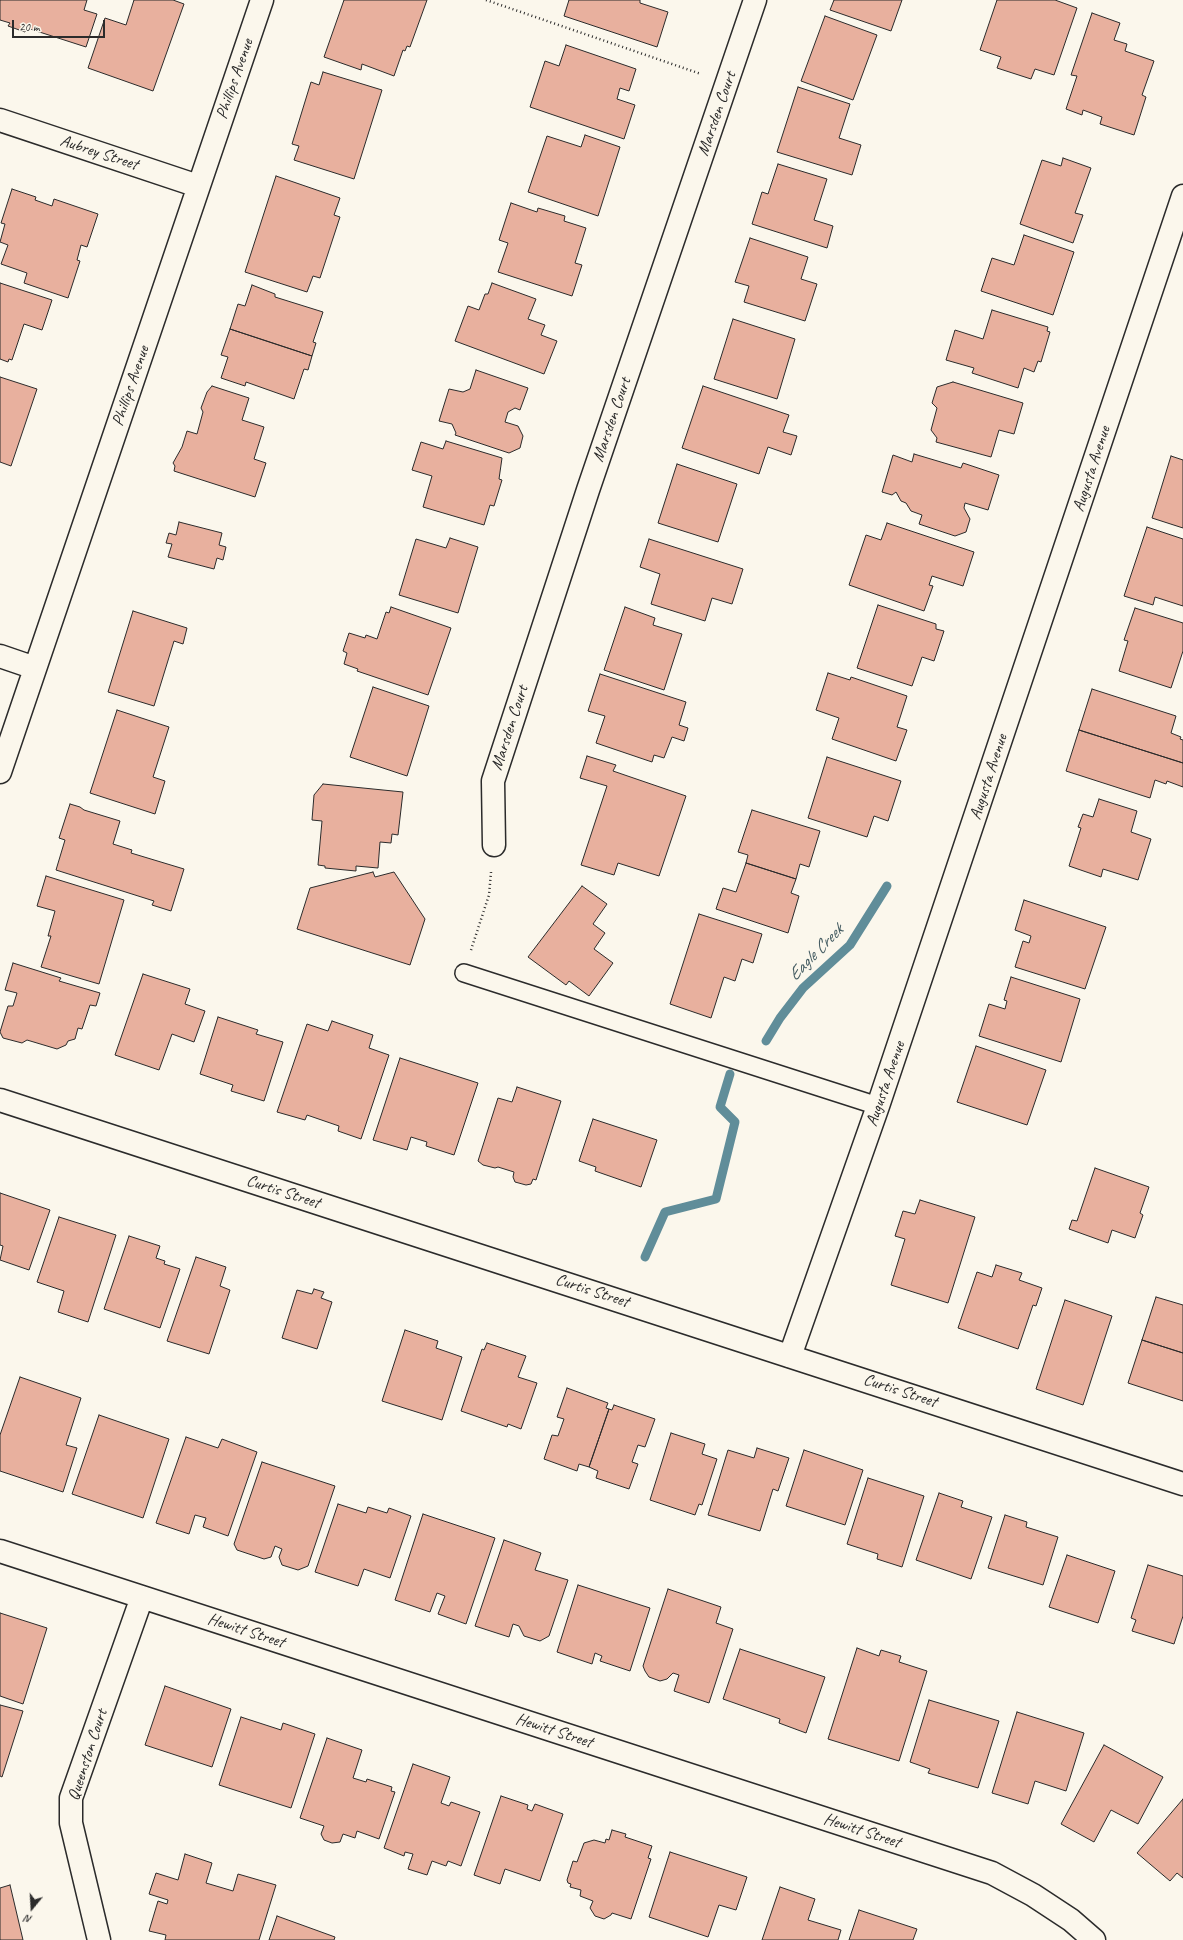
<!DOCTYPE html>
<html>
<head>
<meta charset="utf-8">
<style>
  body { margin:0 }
  #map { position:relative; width:1183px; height:1940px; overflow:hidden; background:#fbf7ec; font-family:Caveat,sans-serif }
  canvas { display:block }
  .north { position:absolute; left:12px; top:1888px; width:40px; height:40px; -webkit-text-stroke:3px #fbf7ec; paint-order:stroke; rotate:198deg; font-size:11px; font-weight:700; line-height:16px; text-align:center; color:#2b2b2b }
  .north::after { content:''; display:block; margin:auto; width:14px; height:18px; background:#2b2b2b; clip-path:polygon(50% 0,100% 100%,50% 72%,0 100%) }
  .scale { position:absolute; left:12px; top:20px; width:93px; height:18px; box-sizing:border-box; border:2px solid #2b2b2b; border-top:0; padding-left:5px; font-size:12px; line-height:14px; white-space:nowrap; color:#2b2b2b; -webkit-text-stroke:3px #fbf7ec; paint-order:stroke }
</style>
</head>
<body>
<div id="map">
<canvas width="1183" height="1940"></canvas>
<div class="north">N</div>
<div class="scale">20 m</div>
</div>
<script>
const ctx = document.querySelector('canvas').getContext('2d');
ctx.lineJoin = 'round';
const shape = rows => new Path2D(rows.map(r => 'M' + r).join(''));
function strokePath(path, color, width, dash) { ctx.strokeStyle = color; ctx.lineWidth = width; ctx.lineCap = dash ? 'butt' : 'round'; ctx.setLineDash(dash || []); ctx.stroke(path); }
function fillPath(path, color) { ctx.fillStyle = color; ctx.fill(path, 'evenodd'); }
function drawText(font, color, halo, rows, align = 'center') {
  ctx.font = font + ' Caveat,sans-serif'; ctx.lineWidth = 3.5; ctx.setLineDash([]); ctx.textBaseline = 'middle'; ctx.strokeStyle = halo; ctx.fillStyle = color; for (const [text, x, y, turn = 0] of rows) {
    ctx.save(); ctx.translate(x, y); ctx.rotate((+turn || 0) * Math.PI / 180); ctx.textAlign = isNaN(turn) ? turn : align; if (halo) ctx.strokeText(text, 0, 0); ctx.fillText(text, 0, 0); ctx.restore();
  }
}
strokePath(shape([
  [766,1041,780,1018,803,988,850,945,887,886],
  [645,1257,665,1212,716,1199,735,1122,720,1107,730,1074]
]), '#608d99', 9);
const building = shape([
  [0,0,87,0,84,10,97,14,86,47,27,28,25,32,8,26,10,23,0,20,0,0],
  [134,0,173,0,184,4,153,91,88,68,105,18,126,25,134,0],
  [344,0,427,0,410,47,407,46,405,51,403,50,394,76,362,64,361,70,324,57,344,0],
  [569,0,640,0,640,3,668,12,657,47,564,16,569,0],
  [834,0,902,0,891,31,830,10,834,0],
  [997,0,1055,0,1077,8,1054,75,1035,69,1031,79,997,68,1001,57,980,50,997,0],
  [1092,13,1120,23,1114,40,1127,44,1125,51,1154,61,1142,95,1146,97,1134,135,1100,124,1102,117,1083,110,1082,115,1066,109,1077,76,1071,75,1092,13],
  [825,16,877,35,853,100,801,81,825,16],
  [566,45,636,69,629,91,620,88,617,99,635,105,624,139,530,107,545,61,559,66,566,45],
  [323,72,382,90,354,179,294,160,299,146,292,144,311,82,319,85,323,72],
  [798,87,850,104,839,138,861,145,852,175,777,152,798,87],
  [585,135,620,147,598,216,528,192,547,136,581,147,585,135],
  [1063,158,1091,168,1075,213,1083,215,1073,243,1020,224,1042,160,1061,166,1063,158],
  [778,164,827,179,814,220,833,226,827,248,752,224,762,192,768,194,778,164],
  [276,176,340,198,334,215,340,217,320,278,313,276,307,292,245,272,276,176],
  [12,189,36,197,35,200,52,206,54,199,98,214,87,247,81,245,77,260,80,261,68,298,24,283,27,273,1,264,8,245,0,242,5,224,1,223,12,189],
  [511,203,537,212,538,208,565,216,564,221,586,228,575,263,582,265,572,296,498,272,508,243,499,240,511,203],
  [1024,235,1074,252,1053,315,981,291,992,258,1014,265,1024,235],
  [750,238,808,257,801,279,817,284,805,321,744,302,749,286,735,282,750,238],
  [0,283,52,300,42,330,24,324,12,360,9,359,8,362,0,359,0,283],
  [492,283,536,299,528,319,545,325,541,335,557,341,544,374,455,341,468,306,479,310,485,294,488,294,492,283],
  [252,285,275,294,275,297,323,312,313,342,316,343,312,356,230,329,238,304,245,306,252,285],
  [992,310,1048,327,1047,331,1050,332,1041,362,1038,361,1034,372,1024,368,1018,388,972,373,974,368,946,360,955,330,983,339,992,310],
  [733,319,795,339,777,399,714,379,733,319],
  [230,329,312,356,308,370,304,369,294,399,246,382,245,386,221,378,228,357,221,355,230,329],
  [476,370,528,388,520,410,515,408,508,412,505,422,518,426,523,436,520,448,509,453,455,435,456,433,452,424,439,421,449,389,463,392,470,389,476,370],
  [0,377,37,389,11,466,0,462,0,377],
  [953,382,1023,403,1014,434,999,430,991,457,936,442,937,438,931,430,937,408,932,403,937,387,953,382],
  [212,386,249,398,242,420,264,427,254,459,266,463,255,497,174,471,175,466,173,463,182,447,187,431,197,434,203,412,201,408,207,392,212,386],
  [703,386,789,415,783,432,797,436,791,455,768,447,759,474,682,448,703,386],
  [446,441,502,458,499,479,502,480,494,506,490,505,484,525,423,507,432,476,412,470,421,442,443,449,446,441],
  [914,454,961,468,963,463,999,475,988,510,965,503,964,508,970,519,966,532,955,536,919,524,922,515,911,511,906,503,901,501,896,492,892,495,882,492,893,455,912,462,914,454],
  [1171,456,1183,460,1183,528,1152,518,1171,456],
  [677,464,737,484,718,542,658,523,677,464],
  [179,522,222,533,219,545,226,547,223,560,217,558,214,569,168,557,172,544,166,543,169,533,176,535,179,522],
  [887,523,974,552,963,586,932,576,929,585,933,586,924,611,849,585,866,535,881,540,887,523],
  [1147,527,1183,539,1183,606,1155,597,1153,605,1124,596,1147,527],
  [450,538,478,547,458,613,399,595,416,539,446,548,450,538],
  [649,539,743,569,732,604,712,598,705,621,651,604,660,574,640,567,649,539],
  [878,605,936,624,936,629,944,631,934,661,922,657,912,686,857,668,878,605],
  [391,607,451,628,428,695,357,671,358,669,344,664,347,653,343,651,349,633,365,638,366,635,377,639,386,612,389,613,391,607],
  [625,607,655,618,653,625,682,634,664,690,604,670,625,607],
  [1135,608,1183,623,1183,651,1171,688,1119,671,1128,641,1124,640,1135,608],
  [133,611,187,628,183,644,174,641,154,706,108,692,133,611],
  [828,673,850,680,851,677,907,696,897,727,907,730,896,761,832,739,839,718,816,710,828,673],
  [600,674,686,702,679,725,688,728,684,741,672,737,664,758,654,755,652,762,596,743,605,716,588,711,600,674],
  [373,687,429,706,407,776,350,757,373,687],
  [1092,689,1176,716,1171,733,1181,737,1180,739,1183,740,1183,763,1079,730,1092,689],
  [117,710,169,727,153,777,165,781,155,814,90,793,117,710],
  [1079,730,1183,763,1183,787,1167,781,1166,784,1155,780,1150,798,1066,771,1079,730],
  [587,756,616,765,613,771,686,796,659,876,618,863,614,875,581,865,607,786,580,778,587,756],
  [827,757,901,781,888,821,874,816,867,837,808,818,827,757],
  [323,784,403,792,398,835,392,834,391,843,380,842,378,868,356,866,356,871,325,868,325,866,318,865,322,821,312,820,314,795,323,784],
  [1099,799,1137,811,1131,832,1151,839,1138,880,1103,869,1101,877,1069,866,1081,828,1078,827,1083,814,1093,817,1099,799],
  [70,804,80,807,84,810,120,821,113,844,132,850,131,853,184,869,171,911,152,905,154,901,56,870,65,840,59,838,70,804],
  [752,810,820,831,809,867,800,864,796,879,746,863,748,855,738,852,752,810],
  [746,863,796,879,791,893,799,896,788,933,716,909,723,888,736,892,746,863],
  [373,872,375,877,394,872,425,919,410,965,297,929,310,888,373,872],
  [46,876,124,900,99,984,41,967,51,936,48,936,55,911,37,906,46,876],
  [582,886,607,904,593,924,605,933,594,949,613,963,589,996,569,981,566,985,528,957,582,886],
  [1024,900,1106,927,1085,989,1015,967,1023,941,1029,943,1031,936,1015,930,1024,900],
  [699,914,762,934,753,963,742,959,735,981,724,977,711,1018,670,1004,699,914],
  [13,963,61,978,59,981,100,993,96,1006,90,1005,82,1029,78,1028,75,1039,68,1041,66,1045,57,1049,27,1040,22,1043,3,1038,0,1032,8,1006,13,1006,17,993,5,990,13,963],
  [143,974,190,989,185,1004,205,1011,194,1042,172,1034,159,1070,115,1055,143,974],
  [1011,977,1080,999,1061,1062,979,1036,989,1004,1005,1009,1007,1001,1004,1000,1011,977],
  [218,1017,258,1030,256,1034,283,1042,264,1101,231,1091,233,1085,200,1074,218,1017],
  [332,1021,373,1035,369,1048,389,1055,361,1139,338,1131,339,1126,307,1115,305,1120,277,1112,307,1024,328,1031,332,1021],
  [976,1046,1046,1070,1027,1125,957,1102,976,1046],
  [400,1058,478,1083,454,1155,426,1146,427,1142,411,1137,407,1150,373,1140,400,1058],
  [517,1087,561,1101,536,1180,533,1179,531,1184,526,1185,515,1182,513,1177,514,1172,498,1167,495,1168,483,1165,478,1161,498,1098,512,1102,517,1087],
  [593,1119,657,1140,641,1187,595,1171,596,1167,579,1161,593,1119],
  [1095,1168,1149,1187,1140,1213,1143,1215,1135,1238,1112,1230,1108,1243,1069,1229,1072,1220,1077,1221,1095,1168],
  [0,1193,50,1210,29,1270,0,1260,3,1246,0,1245,0,1193],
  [920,1200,975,1217,948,1303,891,1285,905,1239,895,1236,903,1211,915,1214,920,1200],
  [59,1217,116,1235,88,1322,58,1312,64,1291,37,1282,59,1217],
  [129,1236,160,1246,156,1258,165,1261,164,1264,180,1269,160,1328,104,1309,129,1236],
  [196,1257,226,1267,220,1286,230,1290,209,1354,167,1341,196,1257],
  [996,1265,1022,1273,1019,1280,1042,1288,1036,1306,1033,1305,1018,1349,958,1328,977,1272,992,1277,996,1265],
  [314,1289,324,1292,321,1298,332,1302,317,1349,282,1338,297,1290,312,1294,314,1289],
  [1156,1297,1183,1305,1183,1353,1142,1340,1156,1297],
  [1065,1300,1112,1316,1083,1405,1036,1389,1065,1300],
  [405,1330,438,1341,436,1348,462,1357,442,1420,382,1401,405,1330],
  [1142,1340,1183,1353,1183,1401,1128,1383,1142,1340],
  [487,1343,526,1356,518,1377,537,1383,521,1429,508,1424,507,1427,461,1411,482,1349,484,1350,487,1343],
  [20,1377,81,1398,66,1445,77,1448,63,1492,0,1471,0,1435,20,1377],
  [567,1388,608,1403,606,1408,609,1409,589,1467,579,1464,577,1471,544,1459,552,1435,558,1436,564,1419,557,1417,567,1388],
  [614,1405,655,1419,645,1447,638,1445,632,1462,638,1464,629,1489,596,1478,598,1471,589,1467,609,1409,612,1410,614,1405],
  [99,1415,169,1439,143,1518,72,1494,99,1415],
  [671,1433,705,1444,702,1454,717,1459,702,1505,699,1504,695,1515,650,1500,671,1433],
  [186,1437,218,1448,222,1439,257,1452,228,1536,203,1527,206,1518,195,1515,189,1534,156,1523,186,1437],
  [757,1448,789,1458,778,1491,773,1489,760,1531,708,1515,728,1450,754,1458,757,1448],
  [804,1450,863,1470,845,1525,786,1506,804,1450],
  [262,1462,335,1486,308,1566,298,1570,282,1565,279,1557,282,1549,275,1546,271,1557,264,1559,237,1550,234,1544,262,1462],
  [868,1478,924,1496,902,1567,877,1559,878,1554,847,1544,868,1478],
  [939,1493,963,1501,961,1507,992,1517,971,1579,916,1560,939,1493],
  [338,1504,366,1513,368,1507,387,1513,389,1508,411,1516,390,1578,364,1569,358,1586,315,1572,338,1504],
  [423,1514,495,1538,466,1624,438,1614,445,1596,437,1593,430,1612,395,1600,423,1514],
  [1005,1515,1027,1522,1026,1527,1058,1537,1043,1585,988,1568,1005,1515],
  [504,1540,541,1553,535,1570,568,1580,549,1636,540,1641,524,1636,519,1626,513,1624,509,1637,475,1626,504,1540],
  [1067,1555,1115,1571,1098,1623,1049,1607,1067,1555],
  [1148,1565,1183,1576,1183,1616,1174,1644,1132,1631,1136,1620,1131,1618,1148,1565],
  [578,1585,650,1608,630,1671,600,1661,602,1656,595,1653,592,1664,557,1652,578,1585],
  [668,1589,721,1607,716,1623,733,1629,709,1703,674,1691,679,1675,673,1673,667,1679,660,1681,649,1677,645,1671,643,1666,668,1589],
  [0,1613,47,1628,23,1704,0,1696,0,1613],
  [857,1648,879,1656,881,1650,901,1656,899,1662,927,1671,899,1761,828,1739,857,1648],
  [740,1649,825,1677,806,1733,779,1723,780,1719,723,1699,740,1649],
  [165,1686,231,1709,212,1767,145,1745,165,1686],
  [929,1700,999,1721,978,1788,928,1773,930,1769,910,1762,929,1700],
  [0,1705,23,1711,2,1777,0,1776,0,1705],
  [1017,1712,1084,1733,1066,1791,1035,1781,1028,1804,992,1793,1017,1712],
  [241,1717,281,1730,283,1723,315,1734,291,1808,219,1785,241,1717],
  [327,1738,362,1750,353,1778,366,1782,367,1779,392,1787,391,1791,395,1792,379,1839,357,1831,355,1838,343,1834,340,1842,332,1843,324,1840,321,1834,324,1826,300,1818,327,1738],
  [1104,1745,1163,1777,1138,1824,1111,1810,1094,1842,1061,1824,1104,1745],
  [413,1764,450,1777,441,1803,449,1806,451,1802,480,1812,461,1866,448,1861,446,1866,432,1861,427,1875,408,1869,413,1854,405,1852,404,1856,384,1848,413,1764],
  [501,1796,528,1805,527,1809,532,1811,535,1804,563,1814,540,1881,505,1869,500,1884,474,1875,501,1796],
  [1183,1799,1183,1878,1177,1873,1170,1881,1137,1853,1183,1799],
  [612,1830,626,1834,625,1837,652,1846,648,1858,651,1859,631,1919,612,1913,611,1915,604,1919,595,1916,590,1908,593,1901,580,1896,581,1890,570,1887,571,1884,568,1883,567,1880,573,1861,577,1862,584,1843,594,1840,605,1843,606,1839,609,1840,612,1830],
  [670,1852,747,1877,736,1910,719,1905,708,1937,649,1917,670,1852],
  [185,1854,212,1863,206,1883,233,1891,238,1874,276,1885,259,1940,165,1940,166,1935,149,1931,158,1901,167,1904,168,1900,149,1894,156,1873,178,1880,185,1854],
  [10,1885,23,1940,0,1940,0,1888,10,1885],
  [780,1887,815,1899,808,1920,841,1930,838,1940,762,1940,780,1887],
  [859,1910,917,1929,913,1940,849,1940,859,1910],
  [277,1916,335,1937,334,1940,269,1940,277,1916]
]);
fillPath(building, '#e8b09e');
strokePath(building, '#2b2b2b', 1);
const service = shape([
  [464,973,878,1106]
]);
const minor = shape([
  [0,120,198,186],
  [0,656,35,668],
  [0,772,262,0],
  [494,845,493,781,588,490,755,0],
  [790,1356,878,1106,1183,196],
  [0,1551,992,1873,1033,1895,1071,1920,1094,1940],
  [99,1940,71,1823,71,1798,142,1597]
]);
const tertiary = shape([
  [0,1100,1183,1484]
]);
strokePath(service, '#2b2b2b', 20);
strokePath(minor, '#2b2b2b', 25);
strokePath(tertiary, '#2b2b2b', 25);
strokePath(shape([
  [486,0,701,74],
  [471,950,489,895,491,872]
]), '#2b2b2b', 2.5, [1, 3]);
strokePath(service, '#fbf7ec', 17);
strokePath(minor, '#fbf7ec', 22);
strokePath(tertiary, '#fbf7ec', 22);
drawText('17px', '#2b2b2b', '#fbf7ec', [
  ["Phillips Avenue",235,79,-71],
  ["Marsden Court",717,114,-71],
  ["Aubrey Street",99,153,18],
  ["Phillips Avenue",131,386,-71],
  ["Marsden Court",612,420,-71],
  ["Augusta Avenue",1092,469,-72],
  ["Marsden Court",510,728,-72],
  ["Augusta Avenue",989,777,-72],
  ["Augusta Avenue",886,1084,-71],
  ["Curtis Street",283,1192,18],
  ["Curtis Street",592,1291,18],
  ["Curtis Street",900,1391,18],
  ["Hewitt Street",246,1631,18],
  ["Hewitt Street",554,1731,18],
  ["Queenston Court",88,1755,-72],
  ["Hewitt Street",862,1831,18]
]);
drawText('italic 18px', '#455c62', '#fbf7ec', [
  ["Eagle Creek",816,953,-46]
]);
</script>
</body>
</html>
